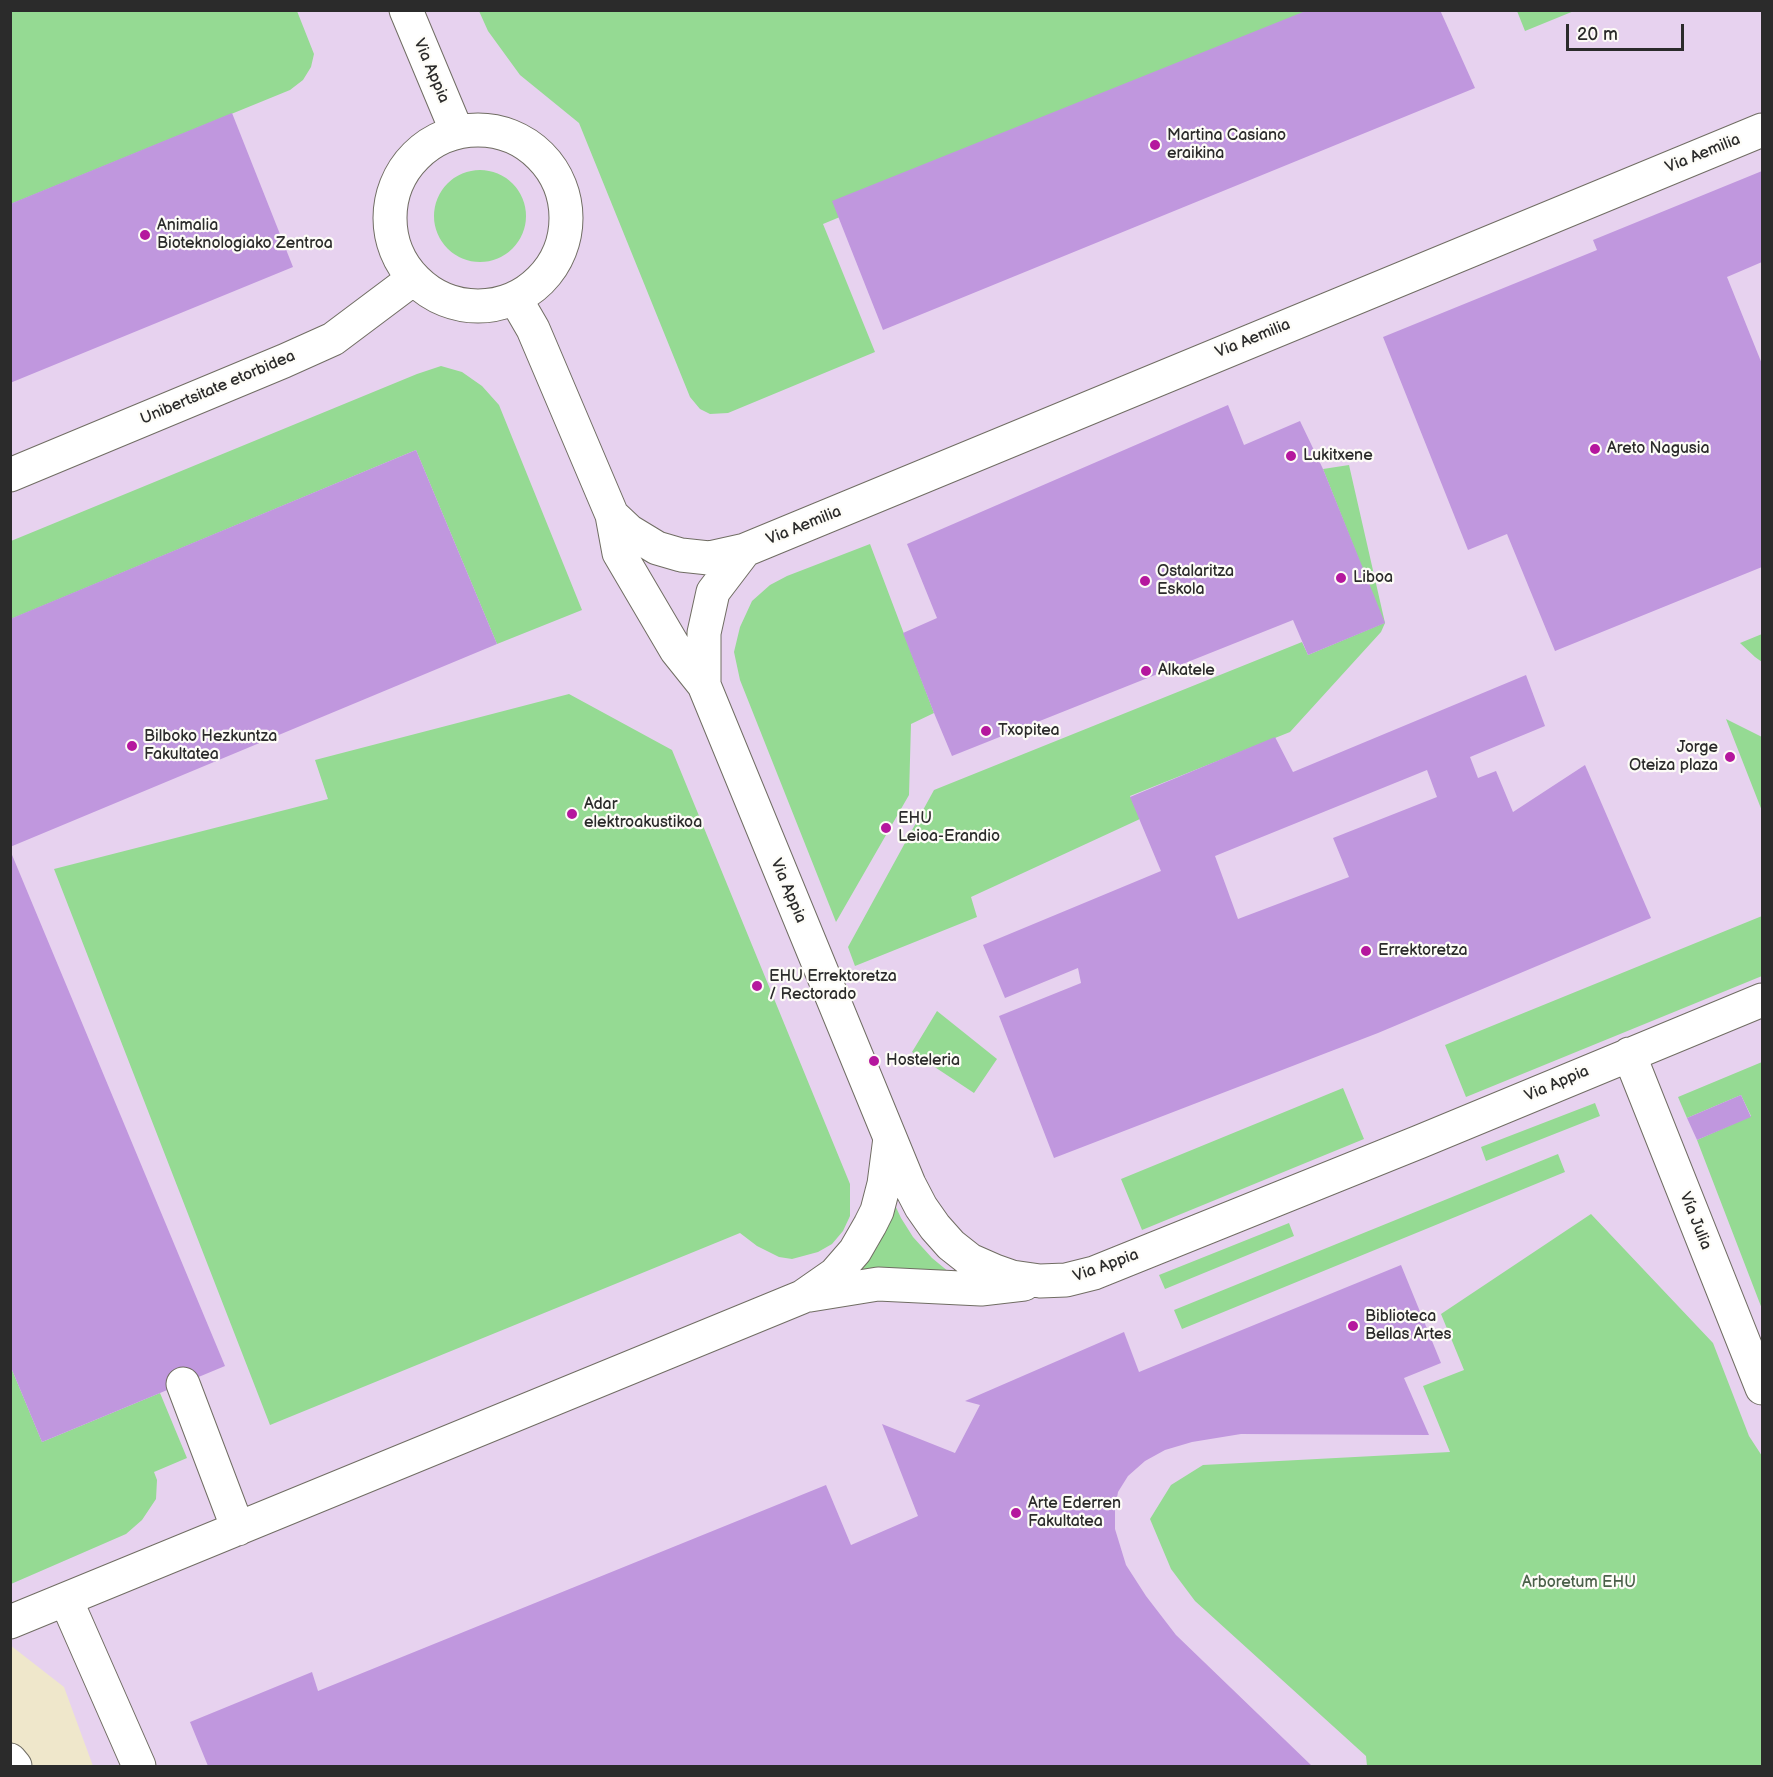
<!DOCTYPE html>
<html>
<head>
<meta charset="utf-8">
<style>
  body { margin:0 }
  #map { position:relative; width:1773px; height:1777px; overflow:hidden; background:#efe7cb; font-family:"Balsamiq Sans",sans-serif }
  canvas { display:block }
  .frame { position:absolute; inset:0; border:12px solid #2b2b2b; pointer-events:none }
  .scale { position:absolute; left:1566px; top:24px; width:118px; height:27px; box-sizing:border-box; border:3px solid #2b2b2b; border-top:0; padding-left:8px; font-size:18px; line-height:21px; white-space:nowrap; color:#2b2b2b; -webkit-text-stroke:4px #fdfcf7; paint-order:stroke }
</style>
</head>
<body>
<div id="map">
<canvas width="1773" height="1777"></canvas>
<div class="frame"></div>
<div class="scale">20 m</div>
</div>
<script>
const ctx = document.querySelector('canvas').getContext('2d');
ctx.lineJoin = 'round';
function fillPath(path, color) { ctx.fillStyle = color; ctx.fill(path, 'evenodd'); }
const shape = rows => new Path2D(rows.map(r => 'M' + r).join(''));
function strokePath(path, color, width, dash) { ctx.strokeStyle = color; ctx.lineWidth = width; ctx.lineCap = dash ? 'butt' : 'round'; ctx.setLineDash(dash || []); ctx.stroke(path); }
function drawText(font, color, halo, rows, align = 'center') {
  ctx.font = font + ' "Balsamiq Sans",sans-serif'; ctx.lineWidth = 4.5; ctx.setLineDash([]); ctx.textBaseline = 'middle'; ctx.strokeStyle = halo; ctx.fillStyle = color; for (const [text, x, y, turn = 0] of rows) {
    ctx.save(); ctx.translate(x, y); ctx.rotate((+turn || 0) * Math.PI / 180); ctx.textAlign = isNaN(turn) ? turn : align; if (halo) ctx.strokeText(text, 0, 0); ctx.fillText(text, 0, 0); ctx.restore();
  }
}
fillPath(shape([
  [10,11,1762,11,1762,1766,93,1766,64,1687,10,1645]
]), '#e7d2ef');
fillPath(shape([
  [11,10,297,11,314,54,311,67,303,80,290,90,11,204],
  [479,11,1337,11,823,224,875,352,728,413,710,414,700,409,690,397,579,123,520,75,488,31],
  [1517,11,1574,11,1525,31],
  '434 216a46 46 0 1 1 92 0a46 46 0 1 1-92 0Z',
  [441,366,462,372,482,386,499,405,582,610,497,644,416,450,11,619,11,541,417,374],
  [1349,465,1385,623,1381,632,1290,732,1130,796,1140,819,971,897,977,917,855,966,848,947,934,790,1302,642,1308,655,1384,623,1323,469],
  [870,544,934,713,911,724,909,795,836,922,740,680,734,652,740,627,752,601,770,585,787,576],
  [1762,634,1762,662,1755,657,1740,643],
  [569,694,672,750,850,1184,850,1216,843,1231,832,1244,818,1252,792,1259,779,1257,757,1246,740,1233,270,1425,54,869,328,799,315,760],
  [1726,719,1762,737,1762,811],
  [1762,916,1762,976,1466,1097,1445,1045],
  [937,1011,997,1059,974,1093,912,1052],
  [1762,1062,1762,1309,1697,1140,1751,1116,1741,1095,1687,1118,1678,1097],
  [1343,1088,1364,1139,1142,1230,1121,1179],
  [1595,1103,1600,1116,1486,1161,1481,1147],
  [1558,1154,1565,1172,1182,1329,1174,1310],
  [888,1190,901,1218,913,1237,932,1258,955,1277,841,1281,865,1263,878,1246,884,1229],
  [1591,1214,1713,1343,1749,1436,1762,1456,1762,1766,1367,1766,1366,1756,1195,1601,1171,1569,1150,1519,1171,1485,1203,1465,1450,1452,1423,1386,1464,1370,1441,1314],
  [1289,1223,1294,1236,1165,1289,1159,1275],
  [10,1365,42,1442,160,1393,187,1458,154,1472,157,1480,156,1499,142,1520,126,1534,11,1584]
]), '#95da93');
fillPath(shape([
  [1308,10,1440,10,1475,88,883,330,832,201],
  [232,113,293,267,10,383,10,204],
  [1762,171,1762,262,1727,277,1762,364,1762,567,1555,651,1507,534,1468,550,1383,337,1597,250,1593,240],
  [1228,405,1244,445,1300,421,1323,469,1385,623,1308,655,1293,620,952,756,934,713,903,633,937,618,907,544],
  [416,450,497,644,10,847,10,619],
  [1526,675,1545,726,1470,757,1478,778,1496,771,1513,812,1585,765,1651,918,1378,1033,1054,1158,999,1016,1081,983,1078,968,1005,998,983,945,1161,871,1130,797,1275,737,1293,772],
  [1427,770,1437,797,1333,838,1349,877,1238,919,1215,856],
  [10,850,225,1366,42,1442,10,1365],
  [1741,1095,1751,1117,1697,1140,1687,1118],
  [1401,1265,1441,1363,1404,1378,1429,1435,1241,1434,1192,1442,1165,1450,1145,1461,1128,1476,1118,1492,1115,1509,1115,1529,1126,1565,1146,1596,1176,1635,1312,1766,208,1766,190,1722,312,1672,318,1691,826,1485,851,1545,918,1516,882,1424,955,1453,980,1405,965,1401,1124,1332,1139,1372]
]), '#c097de');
const minor = shape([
  [406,10,457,132],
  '390 218a88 88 0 1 1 176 0a88 88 0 1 1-176 0Z',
  [515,298,533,329,612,515,619,553,676,650,704,685,909,1184,921,1207,935,1227,951,1245,970,1260,995,1271,1012,1277,1040,1281,1066,1280,1094,1273,1419,1142,1762,1000],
  [10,475,284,361,333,339,413,279],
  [612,515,629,531,657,548,681,555,709,558,745,550,1762,130],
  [704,685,704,633,713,592,745,550],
  [1629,1054,1762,1388],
  [810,1295,878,1284,981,1289,1024,1284],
  [183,1384,238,1529],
  [66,1600,139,1766],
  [10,1622,802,1297,835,1274,855,1251,870,1225,877,1211,884,1184,890,1138],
  [10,1760,15,1766]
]);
strokePath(minor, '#706d63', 35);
strokePath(minor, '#fff', 33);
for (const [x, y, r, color] of [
  [1155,145,6,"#b5179e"],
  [145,235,6,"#b5179e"],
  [1595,449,6,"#b5179e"],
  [1291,456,6,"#b5179e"],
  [1341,578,6,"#b5179e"],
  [1145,581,6,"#b5179e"],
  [1146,671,6,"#b5179e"],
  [986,731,6,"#b5179e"],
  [132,746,6,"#b5179e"],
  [1730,757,6,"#b5179e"],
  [572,814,6,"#b5179e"],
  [886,828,6,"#b5179e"],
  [1366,951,6,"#b5179e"],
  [757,986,6,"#b5179e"],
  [874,1061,6,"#b5179e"],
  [1353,1326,6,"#b5179e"],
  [1016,1513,6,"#b5179e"]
]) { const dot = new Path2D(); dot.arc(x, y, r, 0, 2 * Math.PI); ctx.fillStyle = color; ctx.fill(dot); strokePath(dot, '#fdfcf7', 2); }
drawText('16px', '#2b2b2b', '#fdfcf7', [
  ["Via Appia",431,71,67],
  ["Via Aemilia",1703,154,-22],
  ["Via Aemilia",1253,339,-22],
  ["Unibertsitate etorbidea",218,388,-23],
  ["Via Aemilia",804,526,-22],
  ["Via Appia",788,891,67],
  ["Via Appia",1557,1084,-23],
  ["Vía Julia",1695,1221,68],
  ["Via Appia",1106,1266,-20]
]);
drawText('16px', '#2b2b2b', '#fdfcf7', [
  ["Martina Casiano",1167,136],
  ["eraikina",1167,154],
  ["Animalia",157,226],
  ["Bioteknologiako Zentroa",157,244],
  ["Areto Nagusia",1607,449],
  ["Lukitxene",1303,456],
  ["Ostalaritza",1157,572],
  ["Eskola",1157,590],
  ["Liboa",1353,578],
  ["Alkatele",1158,671],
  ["Txopitea",998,731],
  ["Bilboko Hezkuntza",144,737],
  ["Fakultatea",144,755],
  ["Jorge",1718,748,"right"],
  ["Oteiza plaza",1718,766,"right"],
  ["Adar",584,805],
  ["elektroakustikoa",584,823],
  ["EHU",898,819],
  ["Leioa-Erandio",898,837],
  ["Errektoretza",1378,951],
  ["EHU Errektoretza",769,977],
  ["/ Rectorado",769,995],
  ["Hosteleria",886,1061],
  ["Biblioteca",1365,1317],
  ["Bellas Artes",1365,1335],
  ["Arte Ederren",1028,1504],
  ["Fakultatea",1028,1522]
], 'left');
drawText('16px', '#4b604a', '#fdfcf7', [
  ["Arboretum EHU",1579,1583]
]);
</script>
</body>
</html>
